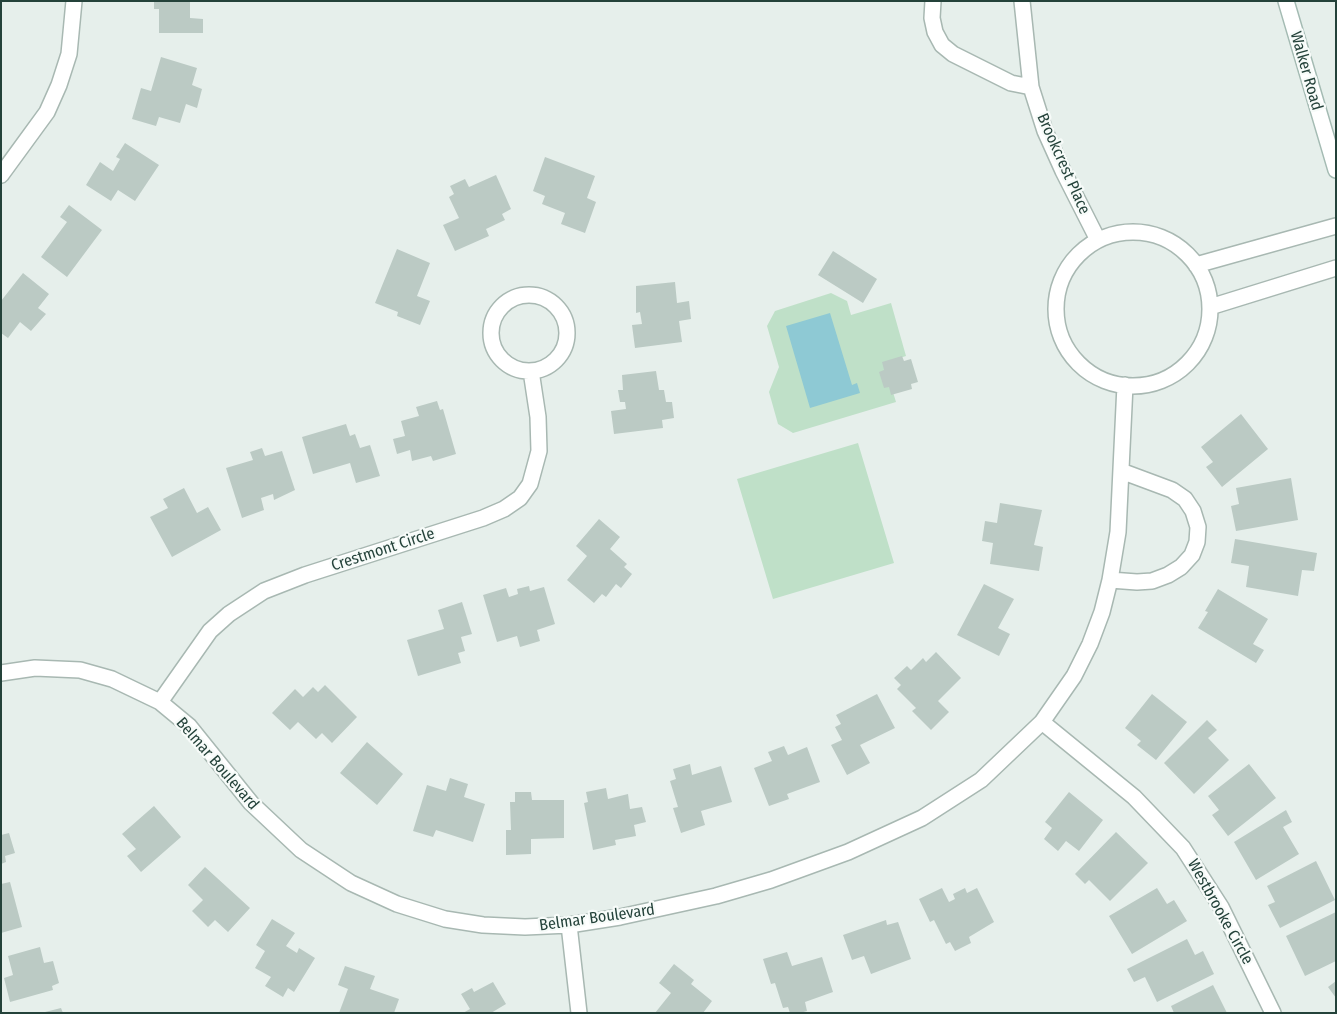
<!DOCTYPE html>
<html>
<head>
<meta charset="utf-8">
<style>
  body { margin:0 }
  #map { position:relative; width:1337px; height:1014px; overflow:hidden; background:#e6efeb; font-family:"Fira Sans Condensed",sans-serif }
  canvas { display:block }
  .frame { position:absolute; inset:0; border:2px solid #24423a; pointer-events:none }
</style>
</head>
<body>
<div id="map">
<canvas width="1337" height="1014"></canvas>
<div class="frame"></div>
</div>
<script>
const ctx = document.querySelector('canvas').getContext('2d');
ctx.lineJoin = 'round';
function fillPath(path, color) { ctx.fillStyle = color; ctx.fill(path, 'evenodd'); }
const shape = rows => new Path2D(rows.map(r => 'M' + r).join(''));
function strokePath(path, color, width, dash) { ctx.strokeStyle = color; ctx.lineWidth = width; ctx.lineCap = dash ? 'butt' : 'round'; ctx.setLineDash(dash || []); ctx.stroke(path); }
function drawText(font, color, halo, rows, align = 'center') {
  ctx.font = font + ' "Fira Sans Condensed",sans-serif'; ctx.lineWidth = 4.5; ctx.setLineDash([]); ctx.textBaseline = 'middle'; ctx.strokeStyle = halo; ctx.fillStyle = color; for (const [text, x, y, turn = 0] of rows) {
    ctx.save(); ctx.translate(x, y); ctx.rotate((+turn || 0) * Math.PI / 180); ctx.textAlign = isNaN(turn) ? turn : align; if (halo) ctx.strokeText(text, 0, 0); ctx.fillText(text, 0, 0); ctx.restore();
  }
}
fillPath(shape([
  [831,293,847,301,851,315,891,303,906,356,884,363,896,402,793,433,778,424,769,392,779,367,767,326,775,311],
  [858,443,894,563,773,599,737,479]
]), '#bfe0c8');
fillPath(shape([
  [830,313,852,385,857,383,860,393,810,408,786,326]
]), '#8ec9d4');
fillPath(shape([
  [154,1,190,1,190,18,203,19,203,33,159,33,159,9,154,9],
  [161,57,197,68,192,85,202,89,197,108,186,104,180,123,159,117,156,126,132,119,141,88,151,91],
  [125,143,159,165,135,201,118,190,111,201,86,185,100,162,113,171,120,159,116,157],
  [545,157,595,176,587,198,596,202,585,233,561,224,565,213,542,204,545,196,533,191],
  [496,175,511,209,502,214,505,220,486,229,489,236,455,251,443,225,459,218,449,197,454,194,450,186,465,179,469,187],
  [69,205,102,230,67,277,41,257,67,222,60,217],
  [397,249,430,263,417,296,430,301,420,325,397,316,398,312,375,303],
  [833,251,877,279,863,303,818,275],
  [23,273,49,294,38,308,46,314,31,331,20,322,8,338,1,333,1,301],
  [675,282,677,303,689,301,691,319,679,321,682,342,635,348,632,325,642,324,640,312,636,313,636,286],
  [902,356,904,361,911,359,918,382,911,384,912,389,891,395,889,387,884,388,879,372,884,370,882,362],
  [656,371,659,390,664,390,666,402,672,402,674,418,662,420,663,428,614,434,611,411,626,409,625,402,620,402,618,390,623,390,622,375],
  [437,401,440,410,443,409,456,454,433,461,431,456,412,461,410,450,397,454,393,439,405,436,401,421,419,416,416,407],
  [1241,414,1268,449,1222,487,1206,467,1213,462,1201,447],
  [346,424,350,436,355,434,360,448,370,445,380,476,356,483,350,463,313,474,302,437],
  [262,448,265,456,282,451,295,490,274,500,273,494,261,498,264,510,242,518,226,468,253,460,250,452],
  [1291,478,1298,520,1236,531,1231,506,1239,504,1236,488],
  [184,488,197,513,208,507,221,530,172,557,150,517,168,508,163,499],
  [1000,503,1042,510,1034,545,1043,547,1039,571,990,564,993,543,982,541,985,521,997,523],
  [599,519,620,537,610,549,627,564,624,567,632,574,621,588,616,584,606,597,602,594,594,603,567,580,587,556,576,546],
  [1235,539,1317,553,1314,571,1302,570,1298,596,1246,587,1249,566,1231,563],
  [984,584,1014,599,998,628,1010,634,999,656,957,635],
  [529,586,530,591,544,587,555,624,537,630,540,641,520,647,517,636,497,642,483,595,506,588,509,597,518,594,517,589],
  [1218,589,1268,619,1253,644,1264,650,1256,663,1198,628,1208,612,1205,611],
  [462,602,472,634,461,637,465,651,458,653,461,663,418,676,407,640,444,629,438,610],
  [936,652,961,678,938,701,949,712,931,730,912,711,916,708,897,689,901,685,894,678,907,666,911,670,923,658,926,662],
  [325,685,357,717,332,743,322,733,316,739,298,722,290,730,272,713,295,689,303,697,313,687,318,692],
  [877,694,895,728,860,745,870,763,847,775,831,745,842,740,835,727,841,724,836,715],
  [1152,694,1187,722,1156,760,1137,745,1141,741,1125,728],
  [1207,720,1217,730,1208,738,1229,760,1194,794,1164,763],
  [367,742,403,774,377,805,340,773],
  [784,746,788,755,807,747,820,782,787,794,789,799,769,806,754,768,772,761,768,752],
  [690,764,692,775,721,766,732,802,701,811,705,825,681,833,673,808,678,807,670,781,676,779,673,769],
  [1249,764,1276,798,1228,836,1212,815,1219,810,1208,796],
  [450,778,468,784,464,797,485,804,473,842,436,830,433,837,413,831,427,785,446,791],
  [606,788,608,799,628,794,630,809,642,807,646,822,634,825,636,836,615,840,616,845,593,850,584,803,588,802,586,792],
  [515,792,531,792,532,800,564,800,564,838,531,839,531,854,506,855,506,830,511,830,510,802,515,802],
  [1069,792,1103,820,1079,851,1066,841,1058,851,1044,839,1052,828,1045,822],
  [154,806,181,837,141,872,127,856,136,849,122,834],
  [1286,810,1292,822,1283,827,1299,854,1256,880,1234,842],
  [1116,832,1148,863,1110,901,1089,880,1085,884,1075,874],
  [9,833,15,853,5,856,6,862,1,864,1,835],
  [1316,861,1335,900,1280,928,1268,905,1275,902,1267,886],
  [205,867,250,908,228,932,215,920,208,927,192,911,203,900,188,885],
  [10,882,22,927,1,933,1,884],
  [942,888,949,902,955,899,953,894,965,888,967,893,977,888,994,922,969,937,971,943,955,951,950,942,946,944,934,920,930,922,919,899],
  [1157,888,1167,904,1174,900,1187,921,1132,954,1109,916],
  [1336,912,1336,961,1305,976,1286,936],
  [272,919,295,933,286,946,297,953,299,948,315,958,294,992,288,988,283,997,265,986,271,977,255,968,265,951,256,945],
  [886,920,887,925,898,922,911,959,871,974,864,956,852,960,843,935],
  [1187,939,1195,955,1203,951,1214,974,1157,1002,1145,977,1134,982,1127,969],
  [40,947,44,963,53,961,59,983,52,986,53,990,10,1002,4,978,13,975,8,956],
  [787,952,792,966,822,957,833,992,805,1002,807,1011,800,1013,790,1013,788,1007,783,1008,775,983,771,984,763,959],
  [674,964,694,980,691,984,712,1001,703,1013,655,1013,671,993,659,983],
  [345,966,375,976,370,989,399,999,394,1013,339,1013,348,989,338,985],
  [1336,981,1336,998,1328,987],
  [493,982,506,1004,491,1013,463,1013,470,1009,461,994,472,988,474,992],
  [1213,985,1227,1013,1174,1013,1171,1006],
  [61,1008,63,1013,45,1013,45,1012]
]), '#bbcac4');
const street = shape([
  [933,1,932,18,935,32,942,45,953,54,1011,83,1031,87],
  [1022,1,1031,87,1045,131,1063,171,1098,240],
  [1,175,47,112,59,85,69,54,74,1],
  '1056 309a77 77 0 1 1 154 0a77 77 0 1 1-154 0Z',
  [1196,265,1336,226],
  '491 333a38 38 0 1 1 76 0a38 38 0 1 1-76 0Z',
  [1210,307,1336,268],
  [1110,580,1137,582,1152,581,1168,575,1181,567,1192,555,1197,542,1198,527,1193,511,1185,499,1172,490,1121,471],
  [1,673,35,668,80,670,112,679,160,702,189,726,251,803,301,850,351,883,397,904,445,919,483,925,525,927,569,925,620,917,716,896,771,880,848,852,922,818,981,780,1042,722,1074,676,1090,644,1102,612,1110,580,1118,532,1125,385],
  [160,702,210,631,229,614,264,591,305,575,483,518,504,509,520,498,530,484,539,451,538,417,531,371],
  [1042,722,1134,797,1183,848,1221,907,1273,1013],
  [569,925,579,1013]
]);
const secondary = shape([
  [1286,1,1336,170]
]);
strokePath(street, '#a8b8b2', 18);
strokePath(secondary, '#a4bbb3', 18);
strokePath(street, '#fff', 15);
strokePath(secondary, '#fff', 15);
drawText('16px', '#24423a', '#f7fbf9', [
  ["Walker Road",1306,71,74],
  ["Brookcrest Place",1063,164,66],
  ["Crestmont Circle",383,550,-18],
  ["Belmar Boulevard",217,764,49],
  ["Westbrooke Circle",1220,912,61],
  ["Belmar Boulevard",597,918,-8]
]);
</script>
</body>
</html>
